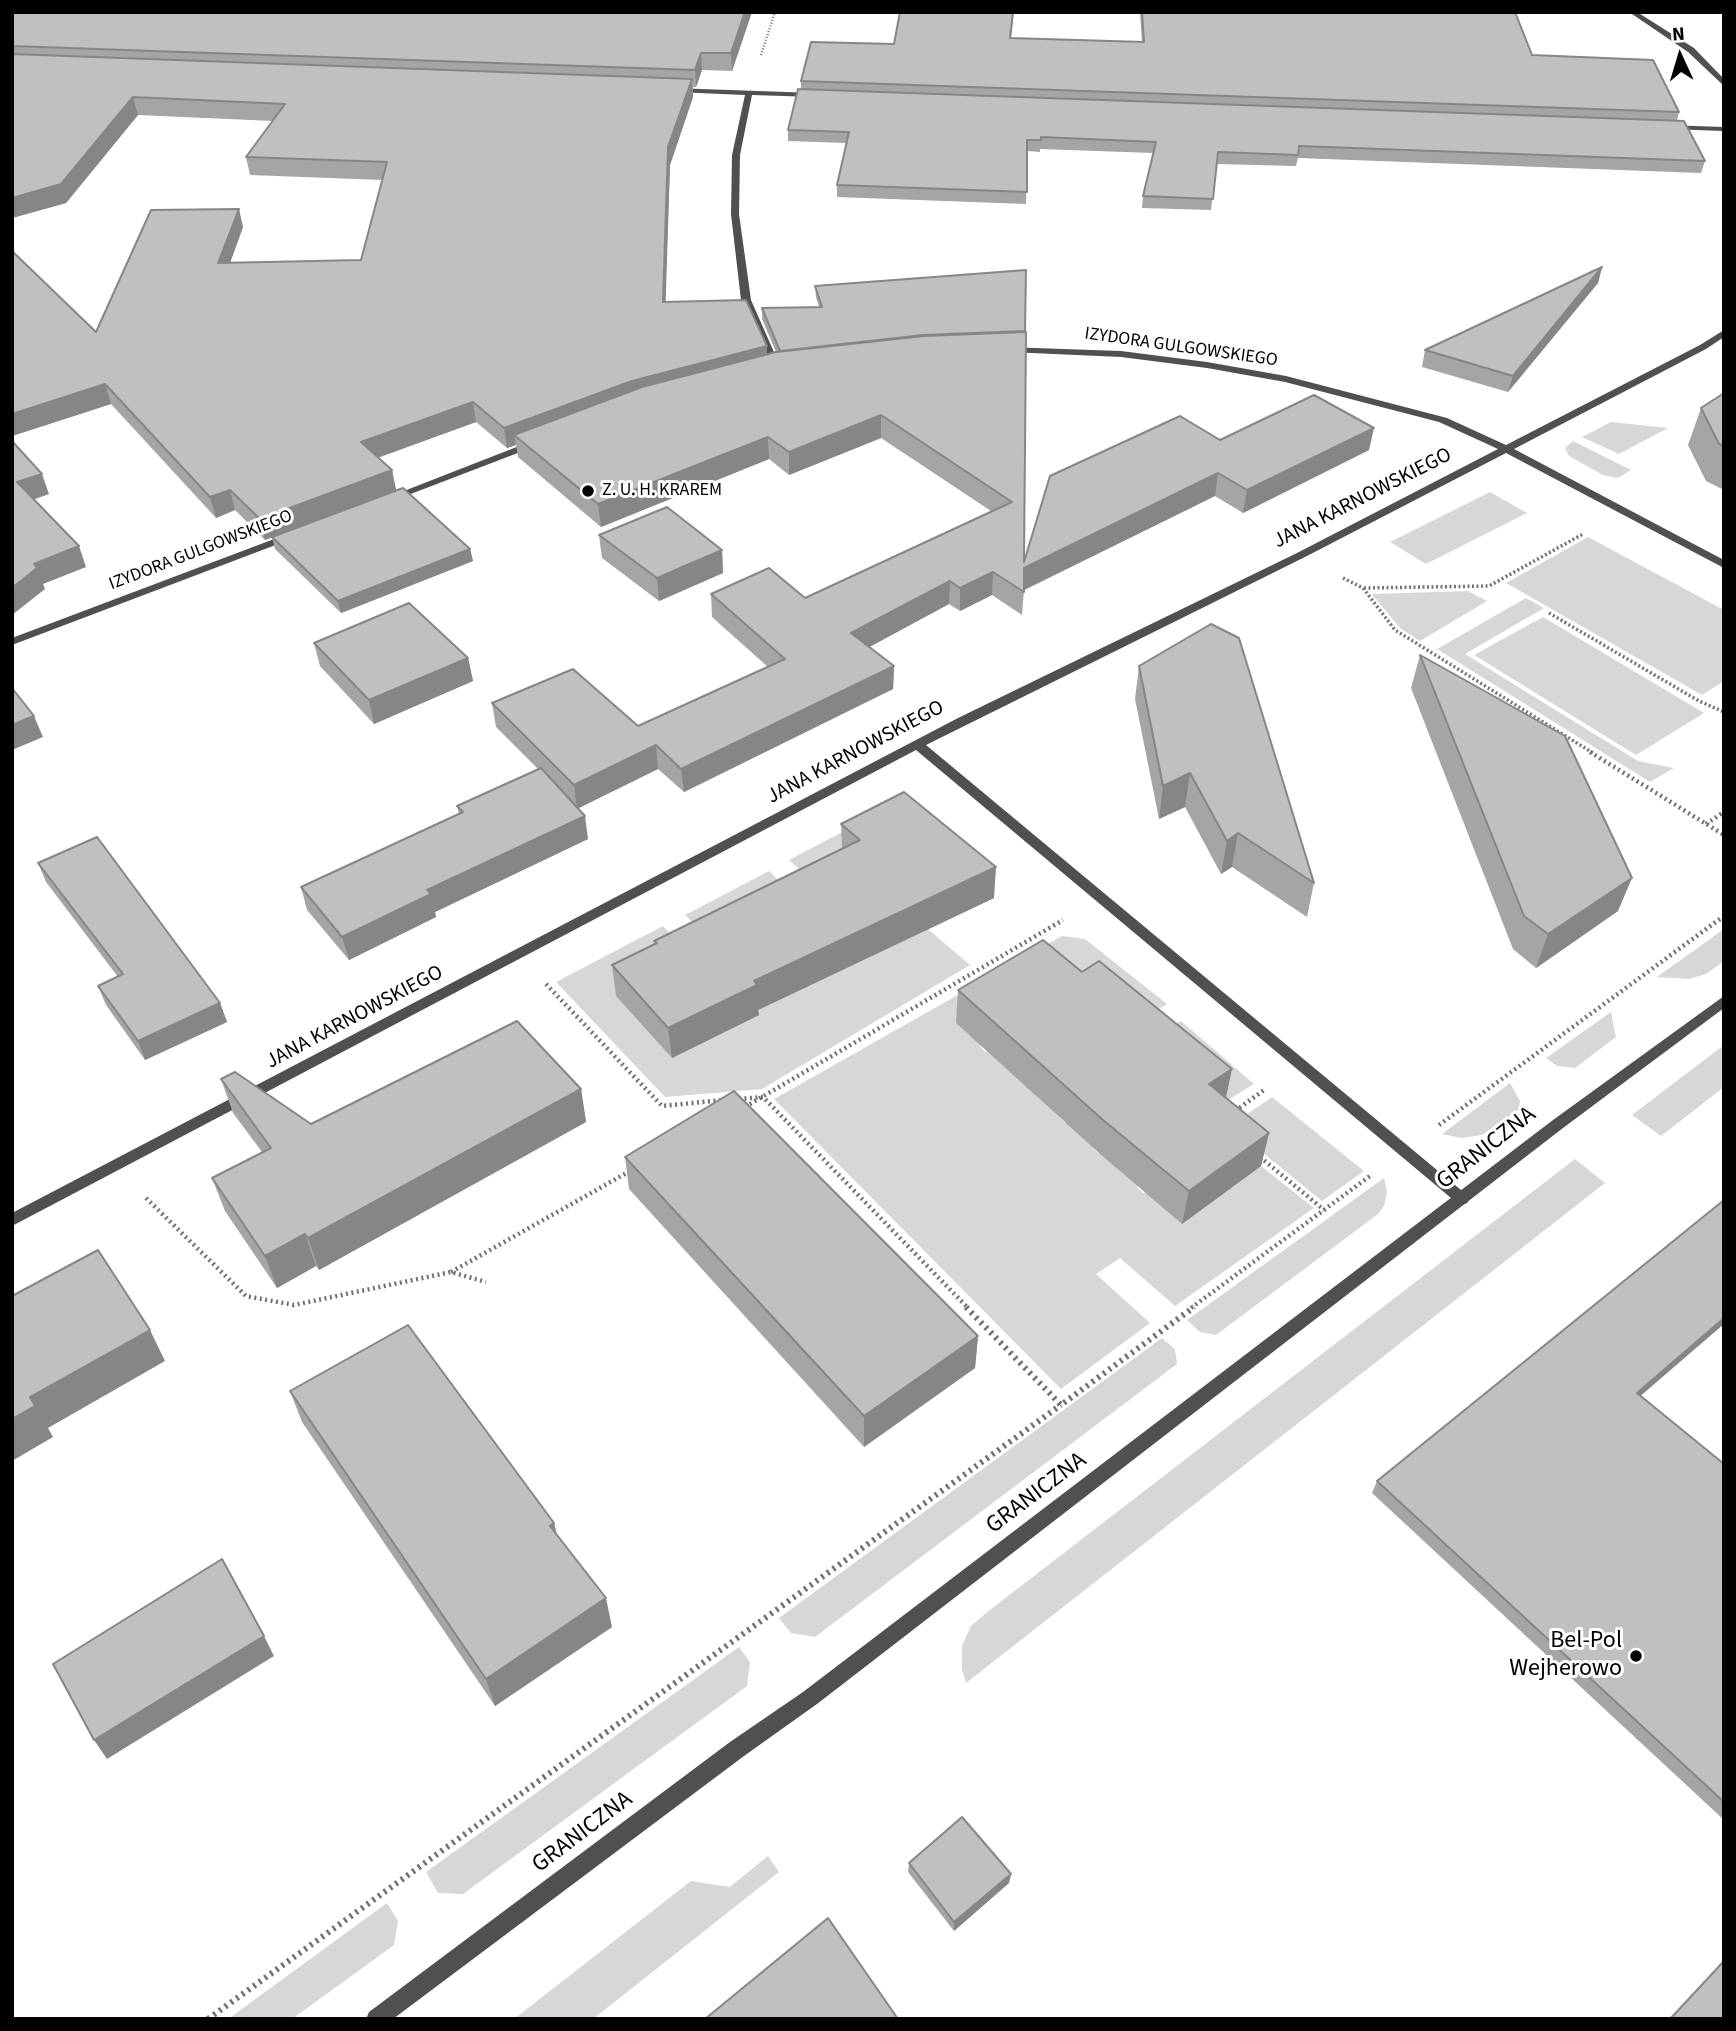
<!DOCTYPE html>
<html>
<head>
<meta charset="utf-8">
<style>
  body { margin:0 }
  #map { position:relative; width:1736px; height:2031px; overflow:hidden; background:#fff; font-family:"Source Sans 3",sans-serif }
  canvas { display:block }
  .frame { position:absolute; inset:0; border:14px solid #000; pointer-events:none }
  .north { position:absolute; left:1645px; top:21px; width:70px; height:70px; -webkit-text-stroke:5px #fff; paint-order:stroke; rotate:356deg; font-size:19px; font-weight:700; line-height:28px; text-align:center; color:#000 }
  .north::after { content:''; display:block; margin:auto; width:24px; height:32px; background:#000; clip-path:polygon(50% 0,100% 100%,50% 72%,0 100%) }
</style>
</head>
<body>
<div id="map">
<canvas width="1736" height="2031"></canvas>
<div class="frame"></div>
<div class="north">N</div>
</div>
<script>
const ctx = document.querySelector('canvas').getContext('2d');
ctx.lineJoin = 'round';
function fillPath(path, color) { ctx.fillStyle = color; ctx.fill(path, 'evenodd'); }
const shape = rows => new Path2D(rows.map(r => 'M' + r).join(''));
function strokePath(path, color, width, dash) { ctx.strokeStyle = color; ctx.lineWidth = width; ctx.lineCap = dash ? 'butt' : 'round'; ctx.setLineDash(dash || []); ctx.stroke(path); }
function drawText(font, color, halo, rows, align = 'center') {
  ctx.font = font + ' "Source Sans 3",sans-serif'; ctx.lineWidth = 6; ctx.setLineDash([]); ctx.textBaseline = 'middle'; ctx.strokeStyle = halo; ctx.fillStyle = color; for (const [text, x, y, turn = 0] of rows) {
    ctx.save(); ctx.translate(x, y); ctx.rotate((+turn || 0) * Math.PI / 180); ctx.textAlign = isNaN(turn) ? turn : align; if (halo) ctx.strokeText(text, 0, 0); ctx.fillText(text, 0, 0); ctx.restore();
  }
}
fillPath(shape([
  [1611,422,1668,428,1619,454,1582,437],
  [1573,441,1631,470,1618,478,1603,475,1569,456,1565,448],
  [1490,492,1527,513,1426,564,1390,542],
  [1588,537,1724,610,1724,681,1702,695,1506,583],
  [1468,591,1487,601,1420,641,1400,628,1372,594],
  [1526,598,1544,608,1465,654,1638,761,1674,768,1650,782,1437,649],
  [1543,617,1704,713,1636,755,1474,655],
  [886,809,825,892,789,860],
  [769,871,799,900,713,944,685,915],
  [923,925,970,965,762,1089,665,1097,556,982,663,926,687,952,753,1009],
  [1724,929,1724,961,1706,974,1689,979,1657,977],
  [1062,936,1085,939,1167,1004,1116,1036,980,1046,985,1052,989,1050,1065,1123,1068,1122,1095,1146,1093,1148,1098,1153,1101,1152,1139,1184,1137,1187,1143,1193,1261,1166,1314,1208,1175,1306,1120,1258,1096,1274,1150,1323,1061,1389,774,1099],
  [1611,1012,1616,1037,1575,1068,1557,1066,1546,1058],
  [1181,1021,1254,1084,1225,1102,1135,1051],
  [1724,1045,1724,1087,1661,1136,1632,1115],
  [1510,1083,1520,1101,1519,1110,1482,1135,1461,1138,1442,1134],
  [1272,1097,1364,1171,1322,1201,1230,1126],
  [1575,1159,1605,1183,966,1683,962,1670,962,1646,971,1626,986,1613],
  [1384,1178,1387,1192,1384,1206,1378,1214,1216,1335,1200,1332,1187,1320],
  [1162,1338,1175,1349,1177,1364,815,1637,791,1633,779,1618],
  [739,1647,750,1662,747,1686,463,1894,438,1893,426,1872],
  [768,1856,779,1872,593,2019,514,2019,691,1881,730,1887],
  [387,1903,398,1921,394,1945,292,2019,228,2019]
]), '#d7d7d7');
strokePath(shape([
  [761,55,775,12]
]), '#727272', 2.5, [1, 2]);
strokePath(shape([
  [1343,578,1363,588,1395,630,1593,753],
  [1364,588,1489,586,1583,534],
  [1549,613,1699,701,1724,712]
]), '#727272', 3.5, [2, 2.5]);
strokePath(shape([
  [1590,752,1724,835],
  [1706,824,1724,812],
  [546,984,662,1106,723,1100],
  [739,1099,763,1097,968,1308],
  [745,1107,1063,920],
  [1235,1111,1264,1090],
  [1439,1125,1724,916],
  [1260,1157,1324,1210],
  [146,1198,246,1296,294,1305,451,1272,486,1282],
  [451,1272,630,1171],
  [1191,1308,1370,1176]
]), '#727272', 4.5, [2, 3.5]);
strokePath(shape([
  [966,1307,1061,1405,1194,1307],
  [208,2019,1061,1405]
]), '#727272', 6, [2.5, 4.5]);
fillPath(shape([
  [1629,12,1637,12,1694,48,1724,79,1724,86,1688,52,1629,12],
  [672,88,815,93,819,95,815,97,752,95,740,155,739,214,751,300,781,368,779,370,771,368,741,300,731,214,732,155,745,95,675,92,672,92,672,88],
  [1665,125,1724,127,1724,131,1668,129,1665,129,1665,125],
  [1724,330,1724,337,1706,349,1514,449,1724,560,1724,568,1506,453,1305,557,926,745,1467,1195,1470,1199,1467,1203,1462,1205,1457,1203,916,750,12,1226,12,1213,958,718,1297,553,1498,449,1439,422,1285,382,1207,368,1121,357,1009,352,1006,351,1006,347,1121,351,1207,362,1286,376,1447,418,1506,445,1700,345,1724,330],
  [532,441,536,442,536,446,395,500,387,500,386,498,532,441],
  [290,533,295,536,294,538,12,645,12,638,290,533]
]), '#505050');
fillPath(shape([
  [1724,996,1724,1008,1563,1128,817,1704,744,1756,393,2019,366,2019,369,2012,730,1742,803,1692,1553,1120,1724,996]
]), '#505050');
fillPath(shape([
  [12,12,752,12,732,71,702,70,696,87,693,87,693,97,670,165,665,302,767,346,767,354,776,352,762,319,762,308,819,307,816,297,815,286,1026,270,1024,562,1220,440,1369,450,1243,513,1215,496,1024,590,1022,615,992,595,960,611,949,604,869,647,894,666,893,689,684,792,658,769,578,808,588,839,435,912,436,917,349,960,307,910,301,887,459,814,457,806,538,769,496,727,492,703,638,726,768,667,712,617,711,594,805,598,991,511,881,438,789,475,769,459,601,527,518,457,516,445,507,448,476,422,378,458,392,470,396,490,470,549,473,561,341,613,275,549,272,537,265,540,235,510,216,518,111,404,12,436,96,332,243,227,230,263,361,260,383,180,250,175,246,157,273,121,138,115,66,203,12,218],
  [900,12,1014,12,1011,38,1142,42,1140,12,1515,12,1532,55,1679,112,1677,120,1705,161,1701,173,1298,158,1296,166,1216,164,1211,210,1142,208,1143,196,1153,153,1040,149,1040,152,1027,151,1026,204,837,197,837,185,846,143,788,141,788,130,801,89,801,81,894,44],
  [1602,267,1598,283,1508,392,1422,367,1425,350],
  [1724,393,1724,490,1706,481,1688,445,1701,408],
  [599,535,722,550,723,573,659,601,602,558],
  [314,643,468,658,473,681,374,724,320,666],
  [1420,655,1618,911,1536,968,1513,949,1411,688],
  [1139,666,1314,883,1307,917,1232,867,1221,874,1185,807,1159,819,1135,699],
  [841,824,994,898,758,1010,759,1015,672,1058,616,996,612,965,655,944,654,941,842,849],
  [38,863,220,1003,227,1022,145,1060,106,1005,98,986,118,977,46,882],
  [958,990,1226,1097,1269,1133,1261,1166,1182,1224,1099,1153,956,1023],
  [221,1079,311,1124,581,1089,586,1122,319,1270,316,1266,277,1288,225,1211,212,1178,262,1152,233,1113],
  [625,1157,978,1336,975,1368,864,1447,629,1189],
  [290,1391,554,1523,557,1535,612,1627,495,1706,302,1422],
  [1641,1396,1724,1464,1724,1820,1372,1493,1377,1481],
  [909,1863,1011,1874,1009,1883,954,1931,908,1872]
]), '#a5a5a5');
fillPath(shape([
  [745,12,752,12,732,71,731,53],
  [701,53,702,70,696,87,695,70],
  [692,79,693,97,670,165,665,321,663,302,668,147],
  [133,97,138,115,66,203,12,218,12,198],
  [239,209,243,227,223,282,218,263],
  [1602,267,1598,283,1508,392,1513,376],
  [767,346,767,365,514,435,516,445,507,448,504,428,632,381],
  [105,384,111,404,12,436,12,414],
  [473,402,476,422,365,462,361,442],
  [881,415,881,438,789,475,789,452],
  [1374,428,1369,450,1243,513,1247,490],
  [768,437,769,459,601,527,598,504],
  [392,470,396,490,265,540,260,519],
  [1218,473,1215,496,1022,591,1024,568],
  [42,474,49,494,24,503,17,482],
  [230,490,235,510,216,518,210,497],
  [79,546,86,567,43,584,45,589,12,615,12,588,34,564],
  [470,549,473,561,341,613,338,601],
  [722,550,723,573,659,601,657,578],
  [993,572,992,595,960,611,960,588],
  [950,581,949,604,851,657,851,633],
  [468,658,473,681,374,724,369,700],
  [894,666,893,689,684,792,681,769],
  [34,716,43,737,12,750,12,725],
  [656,745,658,769,577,809,574,785],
  [1190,773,1185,807,1159,819,1163,786],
  [585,816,588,839,435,912,436,917,349,960,342,937,427,890],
  [1238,833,1232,867,1221,874,1227,841],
  [996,867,994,898,758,1010,759,1015,672,1058,668,1028,754,981],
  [1632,878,1618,911,1536,968,1548,934],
  [220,1003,227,1022,145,1060,138,1041],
  [1232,1069,1225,1102,1209,1084],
  [581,1089,586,1122,319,1270,308,1238],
  [1269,1133,1261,1166,1182,1224,1189,1191],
  [305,1234,316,1266,277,1288,265,1256],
  [1724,1318,1724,1324,1630,1405,1637,1393],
  [150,1330,165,1361,48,1428,53,1437,12,1461,12,1419,30,1397],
  [978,1336,975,1368,864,1447,864,1416],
  [554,1523,561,1552,550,1526],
  [606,1598,612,1627,495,1706,486,1679],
  [264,1636,274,1656,107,1759,94,1740],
  [1011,1874,1009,1883,954,1931,954,1922]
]), '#868686');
const building = shape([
  [12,12,745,12,731,53,701,53,695,70,12,46,12,12],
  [900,12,1013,12,1010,38,1144,42,1142,12,1515,12,1532,55,1653,60,1679,112,801,81,811,42,894,44,900,12],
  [12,54,692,79,668,147,663,302,746,300,767,346,632,381,504,428,473,402,361,442,392,470,260,519,230,490,210,497,105,384,12,414,12,251,96,332,151,210,239,209,218,263,361,260,387,162,246,157,285,104,133,97,61,184,12,198,12,54],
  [798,89,1684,121,1705,161,1299,146,1298,155,1218,152,1213,199,1143,196,1156,142,1041,137,1041,140,1027,140,1027,192,837,185,849,132,788,130,798,89],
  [1602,267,1513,376,1425,350,1602,267],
  [1026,270,1025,331,923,335,780,351,762,308,822,307,815,286,1026,270],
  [1026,332,1024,562,1050,476,1180,416,1220,440,1314,395,1374,428,1247,490,1218,473,1024,568,1024,592,993,572,960,588,950,581,851,633,894,666,681,769,656,745,574,785,492,703,573,669,638,726,785,659,711,594,769,568,805,598,1012,502,881,415,789,452,768,437,598,504,514,435,642,387,776,352,924,336,1026,332],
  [1724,393,1724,446,1719,444,1701,408,1724,393],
  [12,441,42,474,17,482,79,546,34,564,37,568,12,588,12,441],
  [403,488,470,549,338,601,272,537,403,488],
  [667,507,722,550,657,578,599,535,667,507],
  [409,603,468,658,369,700,314,643,409,603],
  [1211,624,1239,638,1314,883,1238,833,1227,841,1190,773,1163,786,1139,666,1211,624],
  [1420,655,1565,736,1632,878,1548,934,1524,916,1420,655],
  [12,688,34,716,12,725,12,688],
  [541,768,585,816,427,890,431,894,342,937,301,887,463,812,457,806,541,768],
  [904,792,996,867,754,981,757,985,668,1028,612,965,657,943,654,941,860,840,841,824,904,792],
  [97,837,220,1003,138,1041,98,986,123,974,38,863,97,837],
  [1043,940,1082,972,1099,961,1232,1069,1209,1084,1269,1133,1189,1191,1103,1120,958,990,1043,940],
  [517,1021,581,1089,308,1238,305,1234,265,1256,212,1178,271,1148,221,1079,235,1072,311,1124,517,1021],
  [734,1091,978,1336,864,1416,625,1157,734,1091],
  [1724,1200,1724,1318,1637,1393,1724,1464,1724,1802,1377,1481,1724,1200],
  [98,1250,150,1330,30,1397,35,1406,12,1419,12,1296,98,1250],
  [408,1325,554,1523,550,1526,606,1598,486,1679,290,1391,408,1325],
  [222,1559,264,1636,94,1740,53,1664,222,1559],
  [962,1817,1011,1874,954,1922,909,1863,962,1817],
  [828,1918,898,2019,705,2019,828,1918],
  [1724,1961,1724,2019,1670,2019,1724,1961]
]);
fillPath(building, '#c0c0c0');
strokePath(building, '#868686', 2);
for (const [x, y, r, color] of [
  [588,491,7,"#000"],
  [1636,1656,7,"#000"]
]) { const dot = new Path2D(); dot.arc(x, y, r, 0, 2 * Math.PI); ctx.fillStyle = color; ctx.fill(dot); strokePath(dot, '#fff', 2.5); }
drawText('18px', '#000', '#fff', [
  ["IZYDORA GULGOWSKIEGO",1181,348,8],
  ["IZYDORA GULGOWSKIEGO",201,551,-21]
]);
drawText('18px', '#000', '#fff', [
  ["Z. U. H. KRAREM",602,491]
], 'left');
drawText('21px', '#000', '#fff', [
  ["JANA KARNOWSKIEGO",1363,499,-27],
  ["JANA KARNOWSKIEGO",856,753,-28],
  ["JANA KARNOWSKIEGO",355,1018,-28]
]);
drawText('24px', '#000', '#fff', [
  ["GRANICZNA",1487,1149,-38],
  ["GRANICZNA",1037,1494,-37],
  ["GRANICZNA",583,1833,-37]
]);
drawText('24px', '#000', '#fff', [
  ["Bel-Pol",1622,1642],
  ["Wejherowo",1622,1670]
], 'right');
</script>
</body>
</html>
